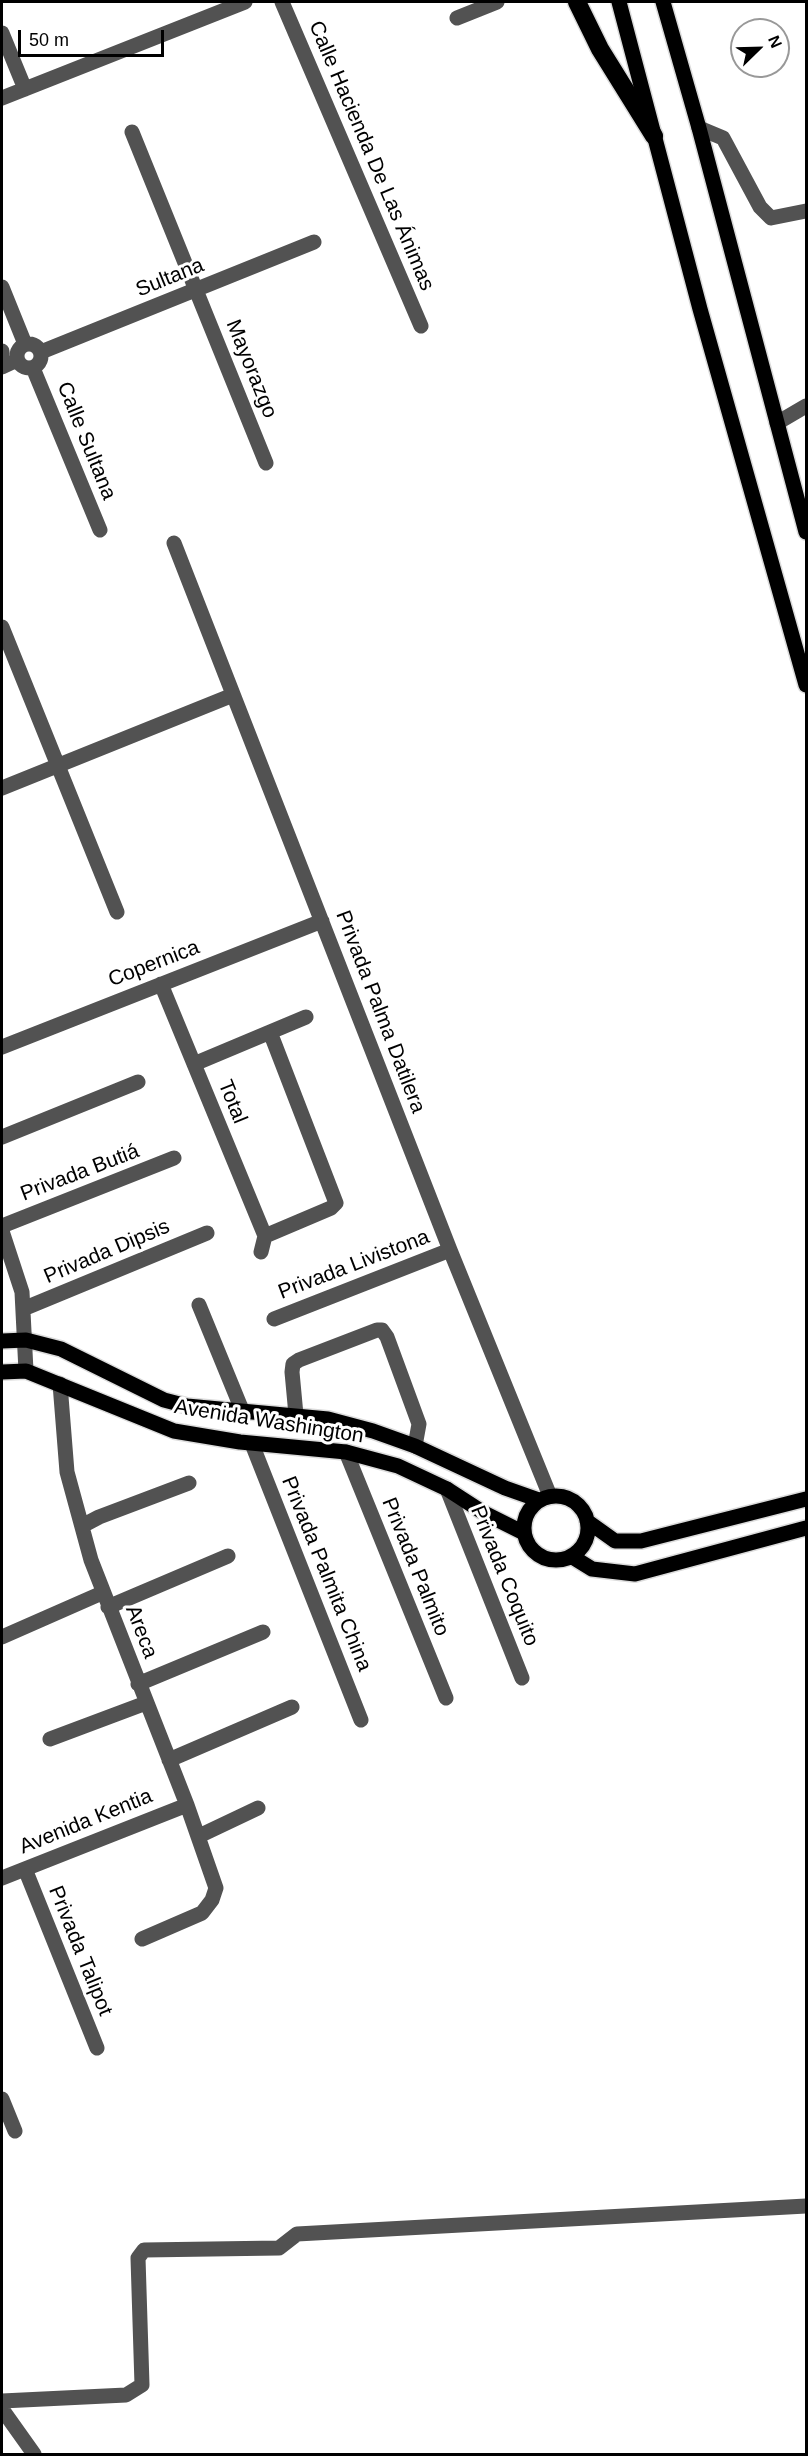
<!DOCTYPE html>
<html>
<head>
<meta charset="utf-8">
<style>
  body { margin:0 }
  #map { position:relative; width:808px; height:2456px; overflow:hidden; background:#fff; font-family:Arial,sans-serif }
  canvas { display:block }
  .frame { position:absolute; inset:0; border:3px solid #000; pointer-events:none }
  .north { position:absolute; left:730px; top:18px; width:60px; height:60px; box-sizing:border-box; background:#fff; border:2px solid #999; border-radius:50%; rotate:67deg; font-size:16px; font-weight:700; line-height:24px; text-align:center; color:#000 }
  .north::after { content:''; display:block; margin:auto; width:21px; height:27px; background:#000; clip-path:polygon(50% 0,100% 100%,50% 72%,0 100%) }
  .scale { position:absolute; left:18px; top:30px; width:146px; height:27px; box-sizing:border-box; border:3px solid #000; border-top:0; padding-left:8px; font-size:18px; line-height:21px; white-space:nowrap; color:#000; -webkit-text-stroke:4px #fff; paint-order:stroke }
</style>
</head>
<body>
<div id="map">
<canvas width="808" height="2456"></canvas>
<div class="frame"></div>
<div class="north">N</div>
<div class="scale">50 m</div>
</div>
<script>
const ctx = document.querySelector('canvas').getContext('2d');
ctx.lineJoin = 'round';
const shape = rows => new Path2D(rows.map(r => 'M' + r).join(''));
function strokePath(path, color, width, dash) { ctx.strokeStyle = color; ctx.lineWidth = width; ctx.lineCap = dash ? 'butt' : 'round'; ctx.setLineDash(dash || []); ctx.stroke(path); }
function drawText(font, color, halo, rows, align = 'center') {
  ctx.font = font + ' Arial,sans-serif'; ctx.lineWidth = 6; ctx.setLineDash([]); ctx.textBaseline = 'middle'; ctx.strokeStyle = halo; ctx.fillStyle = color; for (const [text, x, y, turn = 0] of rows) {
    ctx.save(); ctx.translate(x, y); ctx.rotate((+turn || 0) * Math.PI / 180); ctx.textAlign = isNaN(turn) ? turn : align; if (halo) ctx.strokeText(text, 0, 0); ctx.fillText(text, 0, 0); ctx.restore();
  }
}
const major = shape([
  [619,2,700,309,806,685],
  [663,2,699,128,806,532],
  [2,1341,26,1340,61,1349,164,1400,187,1406,328,1419,373,1431,415,1446,505,1488,539,1500],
  [2,1372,26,1371,174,1431,240,1442,346,1452,398,1466,447,1489,484,1513,524,1533],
  '524 1528a32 32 0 1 1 64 0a32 32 0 1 1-64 0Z',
  [587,1521,615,1541,641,1541,806,1499],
  [571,1556,592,1569,635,1574,806,1528]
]);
const highway = shape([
  [577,2,600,49,654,136]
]);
strokePath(major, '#dbdbdb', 18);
strokePath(highway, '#dbdbdb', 21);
strokePath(shape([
  [282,2,421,326],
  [457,18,497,2],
  [2,33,25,89],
  [2,98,245,2],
  [699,128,723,138,760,207,771,218,806,211],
  [132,132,266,463],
  [2,287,25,344],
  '17 356a12 12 0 1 1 24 0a12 12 0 1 1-24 0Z',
  [2,351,2,354],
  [41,352,314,242],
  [2,367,17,360],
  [33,368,100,530],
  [777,423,806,406],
  [174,543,450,1250,550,1496],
  [2,627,117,912],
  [2,788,233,695],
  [161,984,265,1236],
  [2,1047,322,921],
  [194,1064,306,1017],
  [2,1137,138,1082],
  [2,1226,174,1158],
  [2,1231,22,1292,26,1371],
  [265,1236,331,1208,336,1203,270,1032],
  [261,1252,265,1236],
  [199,1305,242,1410],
  [23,1309,207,1233],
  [274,1319,450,1250],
  [60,1384,67,1472,91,1560,187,1805,216,1888,212,1900,202,1913,142,1939],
  [296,1415,292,1372,293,1364,299,1360,377,1330,382,1330,387,1337,419,1424,415,1446],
  [252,1444,361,1720],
  [346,1452,446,1698],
  [447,1489,522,1678],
  [82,1526,99,1517,189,1483],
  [108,1607,228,1556],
  [2,1637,102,1593],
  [138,1684,263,1632],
  [50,1739,146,1703],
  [169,1760,292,1707],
  [199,1836,258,1808],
  [25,1869,97,2048],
  [2,1878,187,1805],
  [2,2099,15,2131],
  [2,2401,126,2395,142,2385,138,2258,144,2250,279,2248,297,2234,806,2206],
  [2,2409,34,2454]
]), '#525252', 15);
strokePath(major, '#000', 15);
strokePath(highway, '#000', 18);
drawText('21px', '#000', '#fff', [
  ["Calle Hacienda De Las Ánimas",371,156,67],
  ["Sultana",170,278,-22],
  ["Mayorazgo",251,369,68],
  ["Calle Sultana",86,441,68],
  ["Copernica",154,964,-21],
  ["Privada Palma Datilera",380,1012,69],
  ["Total",232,1102,68],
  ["Privada Butiá",80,1173,-21],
  ["Privada Dipsis",107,1252,-23],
  ["Privada Livistona",354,1265,-21],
  ["Avenida Washington",269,1422,9],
  ["Privada Palmito",415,1567,68],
  ["Privada Palmita China",326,1574,68],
  ["Privada Coquito",504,1576,68],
  ["Areca",141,1632,69],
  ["Avenida Kentia",86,1822,-22],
  ["Privada Talipot",80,1951,68]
]);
</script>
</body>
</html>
